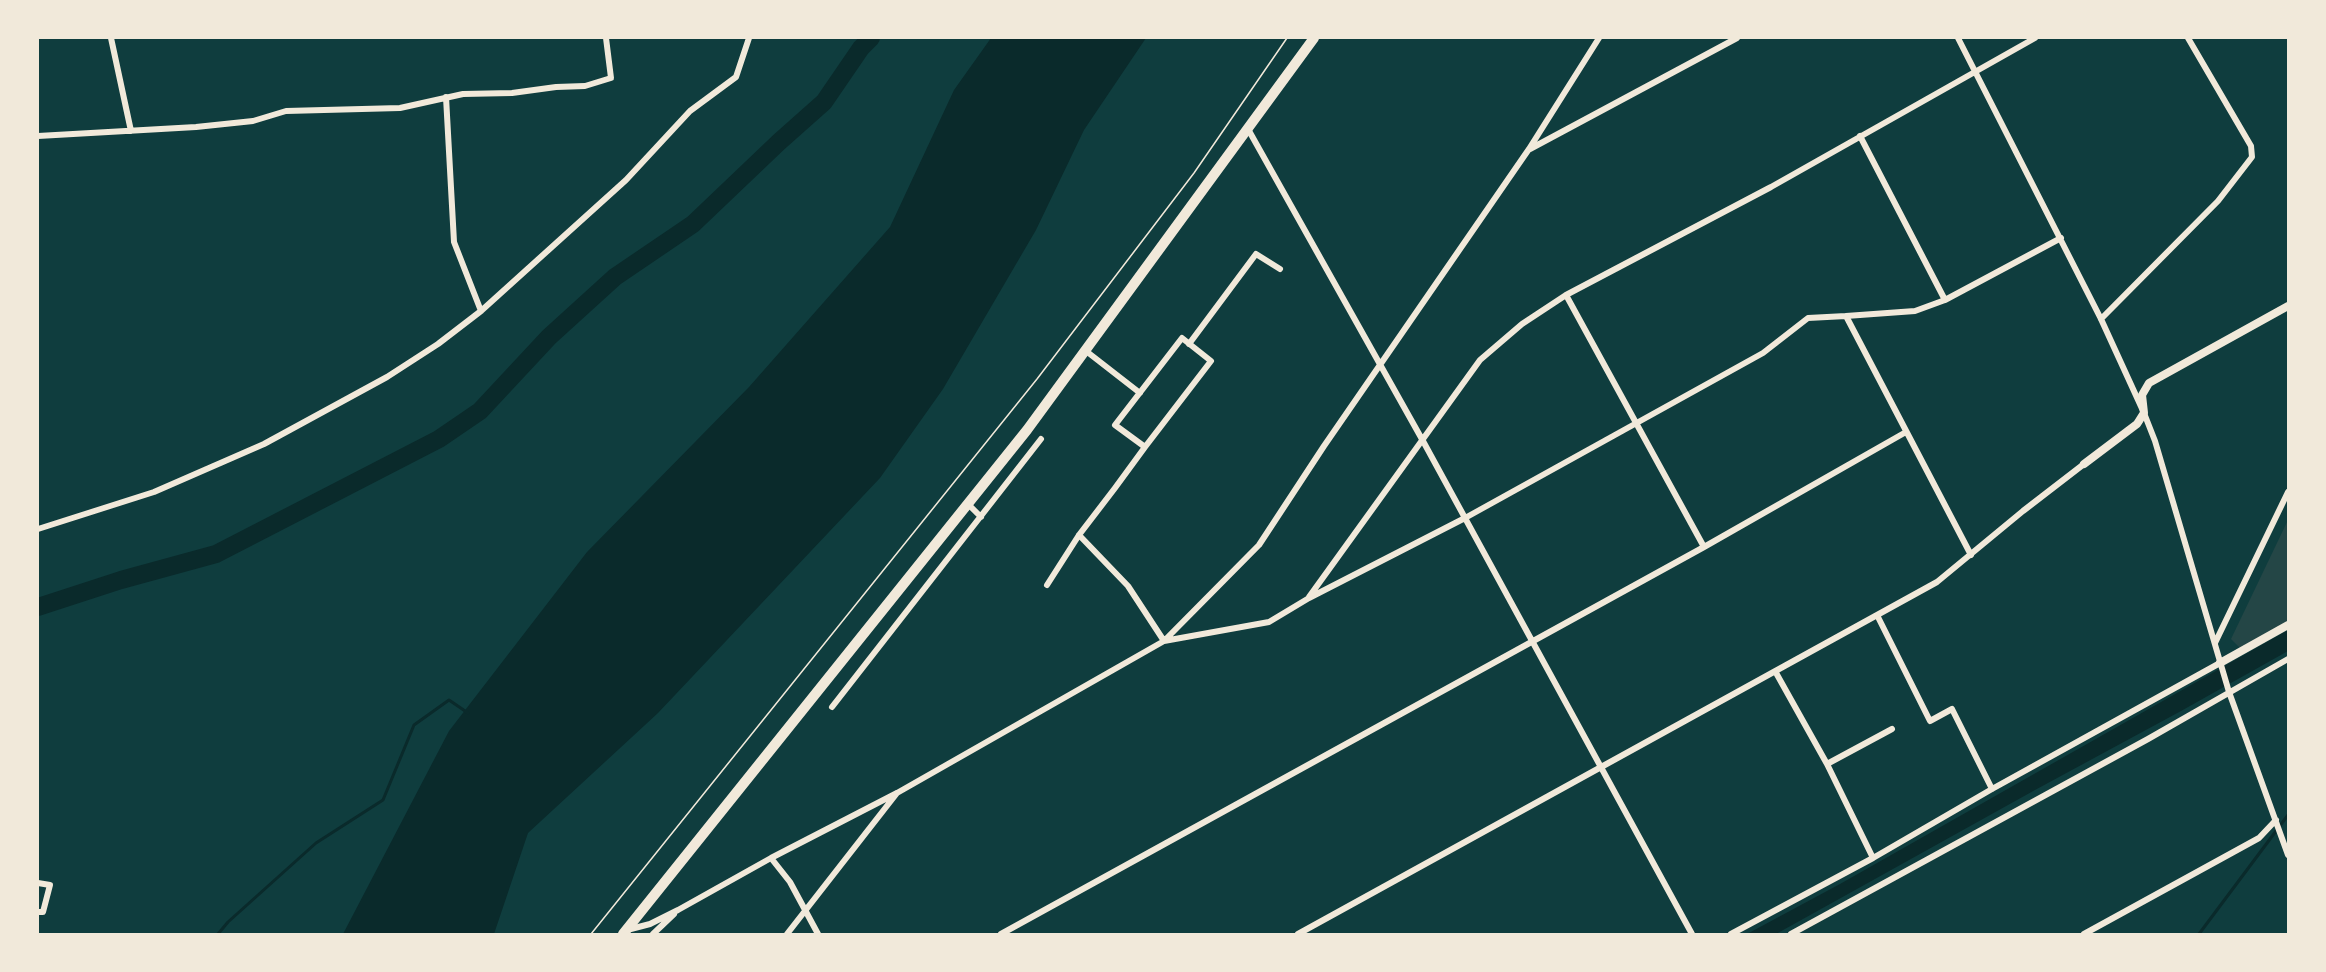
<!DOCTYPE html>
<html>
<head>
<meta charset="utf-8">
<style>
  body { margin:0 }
  #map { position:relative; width:2326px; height:972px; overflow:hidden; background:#0f3d3e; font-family:"Alegreya Sans",sans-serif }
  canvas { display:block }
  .frame { position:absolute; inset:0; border:39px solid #f1e9da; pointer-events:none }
</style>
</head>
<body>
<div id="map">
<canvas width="2326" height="972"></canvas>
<div class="frame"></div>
</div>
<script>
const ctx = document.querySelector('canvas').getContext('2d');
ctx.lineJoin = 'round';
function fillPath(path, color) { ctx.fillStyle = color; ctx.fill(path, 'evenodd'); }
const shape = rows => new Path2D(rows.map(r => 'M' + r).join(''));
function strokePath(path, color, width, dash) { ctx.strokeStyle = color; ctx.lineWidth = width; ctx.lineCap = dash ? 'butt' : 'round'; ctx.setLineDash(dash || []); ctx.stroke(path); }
fillPath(shape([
  [2288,520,2288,621,2240,648,2231,639]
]), '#244646');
fillPath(shape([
  [991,38,1146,38,1084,130,1036,230,943,389,880,478,658,713,528,833,494,934,343,934,449,731,587,552,749,387,890,227,954,90],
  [2288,630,2288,651,2181,711,2035,790,1776,934,1747,934,1840,884]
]), '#0a2a2b');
strokePath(shape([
  [218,934,228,922,316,843,383,800,414,725,449,700,468,713],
  [2199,934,2288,815]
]), '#0a2a2b', 3);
strokePath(shape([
  [38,607,121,580,216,554,439,439,480,411,549,337,615,277,693,224,779,142,824,102,861,48,871,38]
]), '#0a2a2b', 18);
strokePath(shape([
  [591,934,1037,379,1194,173,1287,38]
]), '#f1e9da', 1.5);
strokePath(shape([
  [111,38,131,131],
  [1958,38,2101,319,2144,413,2155,441,2229,692,2288,855],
  [446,97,454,242,481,311],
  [1248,129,1423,441,1692,934],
  [38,136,196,127,253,121,286,111,400,108,463,94,512,93,556,87,585,86,611,78,606,38],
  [1860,136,1945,300],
  [1530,149,1737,38],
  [1566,295,1704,547],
  [1846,316,1915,311,1945,300,2061,238],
  [2101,319,2218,201,2252,157,2251,146,2188,38],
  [1189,344,1256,254,1280,269],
  [1086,351,1140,393],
  [968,504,981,517],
  [38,529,154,492,264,444,387,377,438,344,481,311,626,180,690,111,736,77,749,38],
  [1079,535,1128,586,1164,641],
  [1047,585,1079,535,1115,488,1145,447,1211,361,1182,338,1115,425,1145,447],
  [1309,597,1480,360,1522,324,1566,295,1771,187,2035,38],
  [1877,615,1930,721,1952,709,1992,789],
  [1164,641,1269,622,1309,598,1465,518,1763,353,1808,318,1846,316,1971,555],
  [2215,643,2288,492],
  [1775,671,1827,764,1873,858],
  [832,707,1041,439],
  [1827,764,1892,729],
  [771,858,790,882,818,934],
  [38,883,50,885,43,912,38,912],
  [627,930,650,924,678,910,771,858,897,793,1164,641,1259,545,1324,446,1529,149,1599,38],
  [653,934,674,914],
  [787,934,897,793],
  [1001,934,1704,547,1906,432],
  [1298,934,1937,582,2023,511,2084,464],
  [1731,934,1873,858,1992,789,2220,663],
  [1791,934,2148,739,2288,659],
  [2084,934,2259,838,2276,820]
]), '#f1e9da', 6);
strokePath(shape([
  [2084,464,2137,424,2144,413,2142,395,2149,383,2288,306],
  [2220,663,2288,625]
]), '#f1e9da', 8);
strokePath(shape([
  [623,934,1027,430,1314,38]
]), '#f1e9da', 10);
</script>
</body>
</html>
